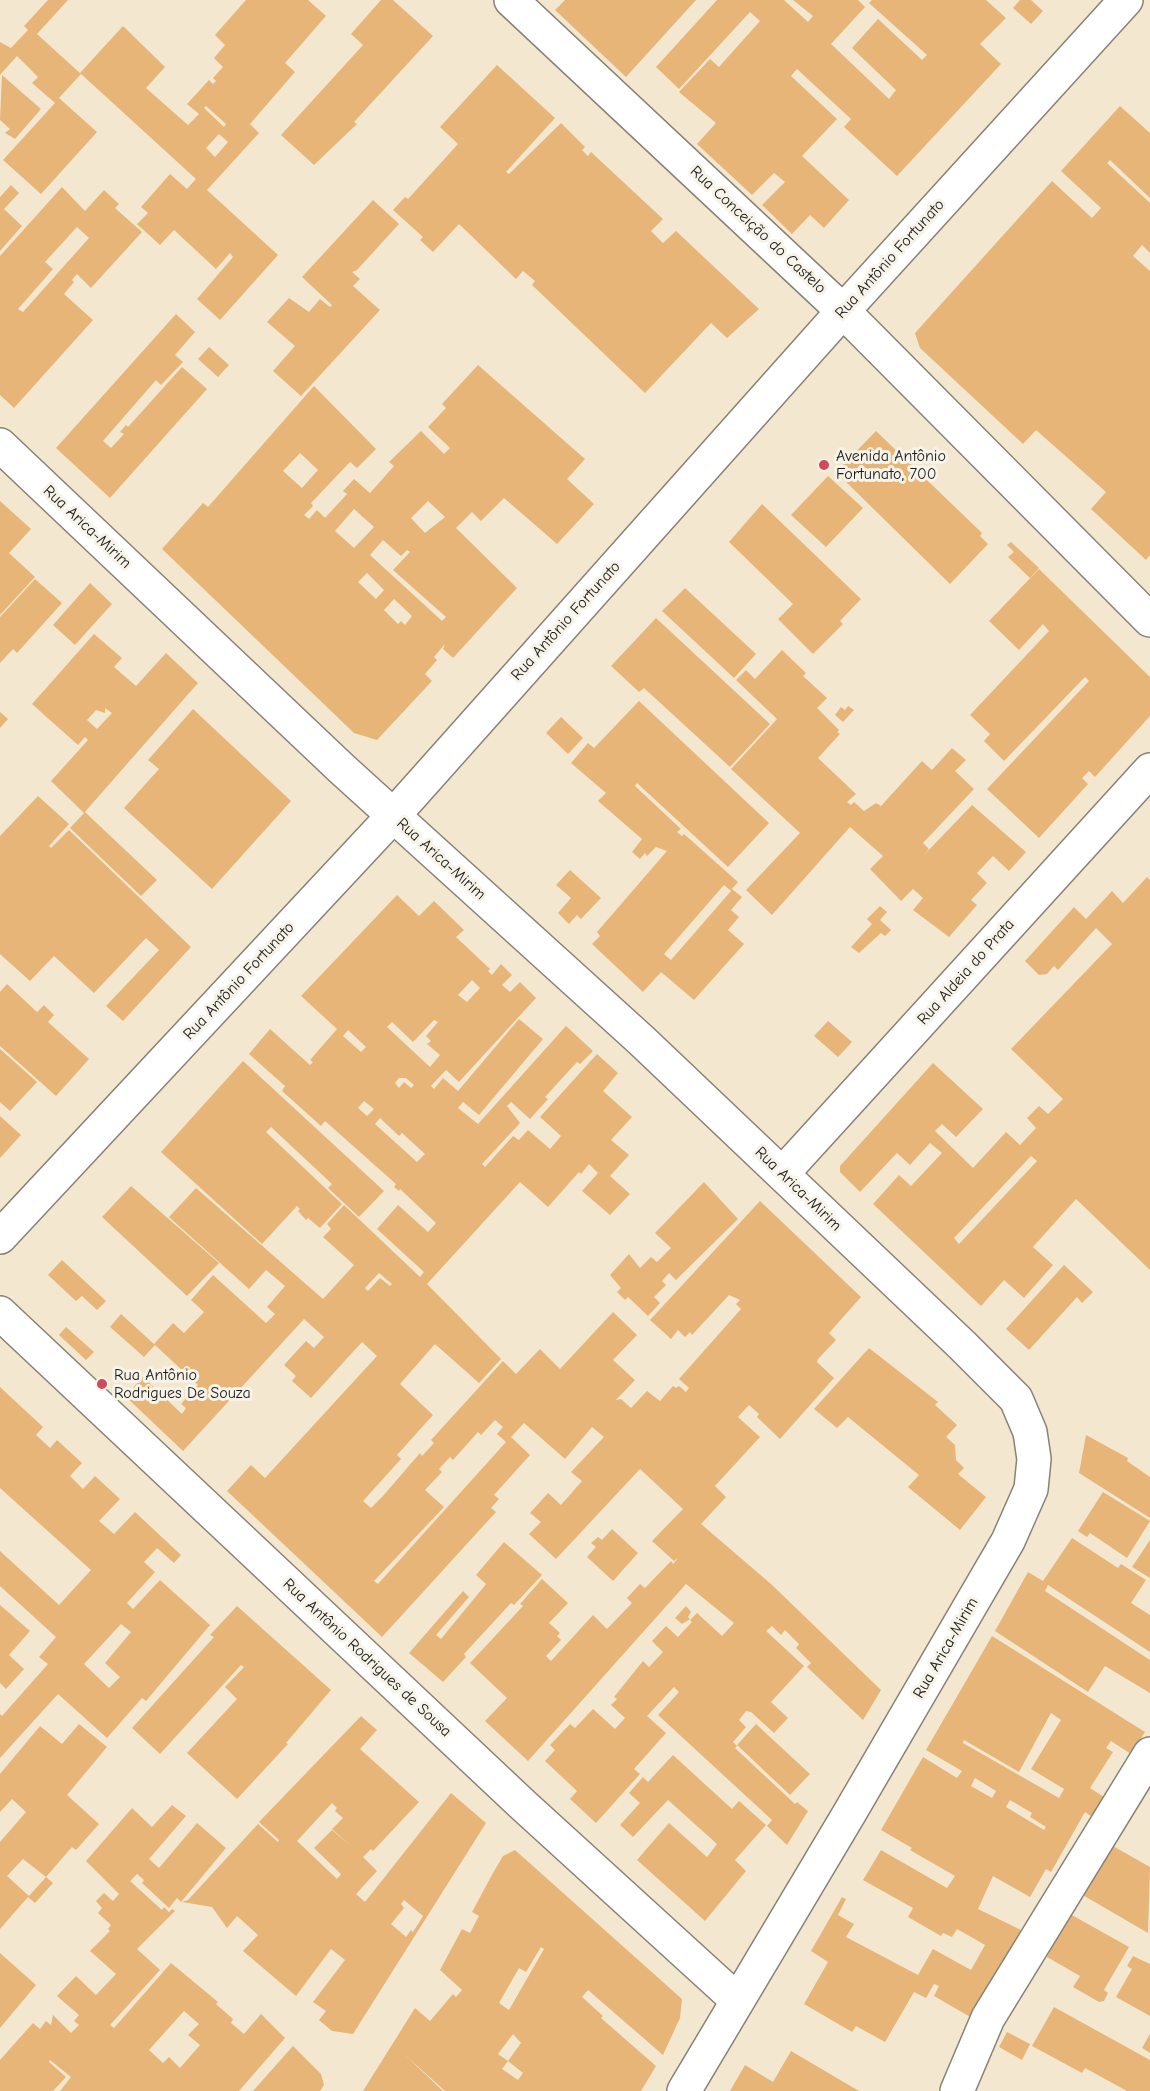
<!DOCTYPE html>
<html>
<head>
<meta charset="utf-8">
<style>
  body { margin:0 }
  canvas { display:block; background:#f3e7d0 }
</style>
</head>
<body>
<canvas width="1150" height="2091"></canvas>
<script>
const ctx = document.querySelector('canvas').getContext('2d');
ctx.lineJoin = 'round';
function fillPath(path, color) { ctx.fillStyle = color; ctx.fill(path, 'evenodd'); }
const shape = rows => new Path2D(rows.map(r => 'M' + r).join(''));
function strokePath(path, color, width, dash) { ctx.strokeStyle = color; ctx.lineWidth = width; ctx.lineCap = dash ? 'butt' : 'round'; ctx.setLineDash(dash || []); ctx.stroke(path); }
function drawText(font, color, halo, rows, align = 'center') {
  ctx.font = font + ' "Comic Neue",sans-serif'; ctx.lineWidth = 6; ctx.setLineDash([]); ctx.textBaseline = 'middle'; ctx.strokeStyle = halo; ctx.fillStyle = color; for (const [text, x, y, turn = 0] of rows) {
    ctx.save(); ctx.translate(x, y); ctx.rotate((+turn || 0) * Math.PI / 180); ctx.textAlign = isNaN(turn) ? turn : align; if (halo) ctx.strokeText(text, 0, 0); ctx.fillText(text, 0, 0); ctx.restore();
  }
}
fillPath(shape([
  [48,0,68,0,37,34,81,74,59,98,97,132,41,194,3,160,55,103,32,83,38,77,17,56,0,75,0,42,11,48,28,30,24,26],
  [246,0,308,0,326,16,285,63,295,72,250,124,259,133,207,190,278,255,220,320,197,299,233,257,230,253,216,269,174,230,160,245,137,224,148,213,141,207,170,174,187,189,196,179,80,73,123,26,165,67,146,88,188,125,199,114,187,104,209,80,213,84,216,81,213,78,223,67,214,58,225,45,215,35],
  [206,106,226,124,224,127,204,108],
  [219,134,228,142,215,157,206,148],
  [381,0,393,0,433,36,354,122,357,124,314,165,281,135,363,45,351,34],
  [565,0,696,0,626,77,555,10],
  [717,0,784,0,808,22,813,16,793,0,858,0,865,7,831,44,889,99,896,90,852,48,878,19,922,60,927,55,869,3,872,0,986,0,1006,18,980,44,1001,64,897,176,844,127,851,119,797,69,791,76,837,119,802,156,849,200,824,228,810,215,792,234,762,205,785,182,774,173,752,195,697,144,716,123,679,92,710,59,719,67,760,21,750,12,679,89,656,67],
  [1020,0,1031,0,1043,11,1031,24,1013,8],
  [497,65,555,118,506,172,509,174,561,123,585,147,582,150,588,156,591,152,663,219,651,231,663,243,676,231,759,309,727,338,711,323,645,393,532,285,535,281,523,271,516,279,459,224,433,252,420,240,423,237,393,210,405,197,408,199,458,144,440,127],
  [2,75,41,109,15,139,5,133,10,129,0,120],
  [1120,106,1150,133,1150,198,1110,160,1107,163,1150,203,1150,253,1142,245,1133,256,1150,271,1150,555,1146,560,1091,509,1106,492,1036,430,1023,444,920,348,915,333,1052,181,1092,218,1101,208,1061,171],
  [11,185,19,193,4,209,22,226,0,251,0,197],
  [62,187,85,211,104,190,119,204,115,208,142,232,91,288,77,274,72,280,74,282,64,294,93,320,14,408,0,395,0,256],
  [77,227,89,238,23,312,18,309,53,269,45,262],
  [373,200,399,224,357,270,352,272,360,279,353,286,380,310,301,396,273,371,295,346,267,322,289,298,309,312,320,299,330,307,332,305,302,277],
  [176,314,195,332,175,355,183,362,161,385,156,380,103,441,111,448,124,434,120,432,126,425,128,427,182,367,207,389,110,498,56,448],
  [209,347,229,365,218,377,198,359],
  [478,365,585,459,567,479,594,504,557,544,504,498,481,521,472,512,456,528,517,588,453,658,443,649,445,644,434,657,437,660,425,674,432,681,377,740,354,733,162,549,203,503,208,507,314,386,376,449,357,468,350,462,311,503,313,506,304,515,309,519,317,510,325,518,347,494,343,491,354,479,370,493,394,466,389,462,421,431,444,454,450,448,428,427,446,408,442,404],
  [300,453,318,470,302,488,283,471],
  [428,501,445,517,425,533,411,518],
  [354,509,374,527,354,548,335,531],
  [383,540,401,556,407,550,410,552,393,570,446,617,442,621,370,555],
  [367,573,384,590,376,599,358,582],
  [394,599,412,616,405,625,401,621,398,624,384,610],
  [876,431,982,533,980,536,988,544,950,584,839,475,841,473,838,470],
  [828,476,863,508,826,547,791,515],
  [0,501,31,529,9,553,35,577,0,615],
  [762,504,861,599,840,621,843,624,813,654,778,619,793,604,729,542],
  [1011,542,1039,568,1030,578,1008,557,1014,552,1007,545],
  [1039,569,1150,677,1150,716,1095,777,1089,771,1082,778,1088,784,1039,838,987,789,1089,681,1085,677,1004,761,984,741,990,734,970,715,1049,631,1043,624,1019,650,989,621],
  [35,579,62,603,17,653,13,649,0,663,0,617],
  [90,583,112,604,75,645,53,625],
  [685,588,756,654,734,678,662,611],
  [656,618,770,724,730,767,644,688,639,692,611,666],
  [94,634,122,658,114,667,136,686,166,653,198,683,84,813,51,781,88,740,85,737,78,745,32,704],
  [105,708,112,713,97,729,87,720,96,710,105,713],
  [782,650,806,673,803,676,827,698,817,708,839,730,837,732,840,734,818,758,856,794,847,802,851,805,854,802,864,811,876,803,881,806,922,761,932,770,952,748,966,760,955,771,974,789,923,843,929,849,924,855,972,805,1026,852,1009,871,993,856,977,873,987,883,971,900,977,905,949,937,913,910,923,898,913,889,901,901,870,869,883,856,850,827,772,915,746,890,800,833,731,769,777,719,736,680,746,670,755,679],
  [639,701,769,823,728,867,637,783,635,786,681,829,677,832,682,836,684,834,738,882,732,889,742,897,731,910,739,917,728,930,744,944,694,1000,661,972,643,992,592,944,600,936,597,932,667,851,656,847,647,856,645,853,640,859,632,852,642,839,598,801,606,793,571,763,588,743,594,748],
  [724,885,731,891,671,960,664,954],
  [848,706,854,710,843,722,835,715,841,707,845,710],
  [193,709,291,801,212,889,124,808,159,769,148,760],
  [0,712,8,719,0,728],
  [561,717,583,738,568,754,546,733],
  [38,796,69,824,49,846,51,848,69,830,191,947,123,1021,106,1006,159,950,146,938,94,993,54,956,30,981,0,954,0,836],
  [85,812,157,880,141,896,70,828],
  [570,870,601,898,581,919,577,915,569,924,558,913,571,898,556,885],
  [1147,877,1150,880,1150,1270,1076,1199,1033,1247,1053,1265,1024,1298,1004,1280,981,1306,873,1204,899,1175,911,1186,942,1153,930,1143,910,1165,897,1153,860,1192,840,1172,840,1166,933,1063,983,1109,956,1137,942,1124,935,1131,973,1168,1006,1132,1020,1145,1036,1128,1027,1118,1039,1106,1048,1114,1063,1099,1011,1049,1112,944,1096,928,1058,970,1054,966,1047,974,1039,975,1025,961,1074,907,1086,919,1112,891,1123,903],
  [1031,1156,1037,1161,959,1244,954,1238],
  [397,895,419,916,434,901,464,930,456,937,490,969,488,971,492,975,501,964,512,975,502,985,510,992,520,982,536,998,459,1082,446,1070,431,1086,434,1089,443,1078,458,1091,519,1019,543,1039,479,1115,463,1102,458,1108,478,1124,566,1026,593,1051,580,1064,577,1062,545,1097,548,1099,530,1119,511,1102,507,1106,520,1123,482,1164,485,1167,513,1136,519,1140,528,1130,550,1149,561,1136,540,1117,597,1054,618,1073,603,1091,632,1117,611,1140,629,1155,610,1176,630,1194,610,1215,582,1191,598,1173,589,1164,581,1174,579,1172,548,1207,520,1182,427,1284,501,1359,479,1383,435,1344,400,1384,433,1415,397,1455,401,1459,363,1501,371,1508,383,1496,420,1453,422,1456,434,1443,431,1440,503,1361,516,1374,540,1349,560,1369,613,1312,637,1335,613,1360,635,1380,616,1400,621,1399,631,1408,647,1391,660,1401,673,1386,676,1388,679,1386,686,1392,689,1388,679,1379,741,1309,736,1304,740,1300,729,1295,692,1335,690,1332,685,1337,678,1330,671,1339,650,1320,760,1201,861,1297,829,1333,836,1340,818,1359,817,1362,834,1378,780,1439,757,1417,759,1414,749,1405,738,1417,760,1437,715,1486,726,1497,701,1524,771,1584,881,1690,863,1720,807,1667,811,1663,796,1648,799,1644,785,1630,781,1635,772,1626,766,1631,804,1666,771,1702,788,1718,774,1733,751,1712,746,1711,739,1720,746,1727,733,1742,737,1746,735,1748,795,1804,797,1802,808,1811,787,1845,767,1826,772,1820,658,1715,679,1692,674,1687,647,1716,666,1733,634,1769,640,1774,596,1823,570,1799,577,1791,545,1761,555,1750,550,1745,570,1724,575,1728,593,1709,615,1729,625,1718,611,1705,617,1699,614,1697,643,1661,649,1667,663,1652,652,1641,666,1626,678,1637,692,1622,690,1620,697,1613,722,1636,734,1623,686,1584,528,1761,485,1721,507,1698,470,1663,523,1606,520,1604,542,1579,568,1603,549,1623,560,1633,557,1636,561,1640,546,1656,551,1661,593,1615,607,1629,632,1603,627,1598,640,1584,645,1588,671,1561,673,1564,678,1558,674,1561,652,1541,683,1509,640,1469,556,1559,529,1534,541,1522,530,1513,548,1493,561,1505,582,1481,571,1472,604,1437,592,1427,565,1459,524,1423,511,1437,530,1455,494,1495,499,1499,491,1508,496,1512,382,1637,227,1491,251,1465,265,1478,377,1356,362,1342,311,1398,292,1381,296,1376,284,1365,306,1341,314,1348,324,1337,304,1319,183,1451,125,1396,143,1377,182,1414,186,1408,181,1404,198,1385,155,1345,144,1357,110,1327,121,1314,154,1344,173,1323,184,1333,204,1312,191,1300,213,1275,266,1323,275,1314,267,1307,285,1286,266,1270,249,1289,169,1217,196,1188,323,1299,354,1265,323,1237,331,1229,327,1224,344,1205,420,1277,424,1272,377,1229,398,1205,428,1232,436,1223,400,1189,399,1191,394,1187,396,1184,325,1121,321,1126,282,1091,285,1086,249,1054,270,1029,310,1065,313,1062,310,1060,337,1029,301,996],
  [472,980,480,988,467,1002,458,995],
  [434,1020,438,1022,426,1036,431,1041,427,1044,440,1055,430,1067,387,1027,392,1022,413,1042],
  [348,1030,366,1047,361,1052,343,1036],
  [399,1078,406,1078,414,1085,411,1088,404,1082,399,1088,395,1083],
  [364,1101,374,1109,367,1116,358,1108],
  [380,1118,399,1136,402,1133,425,1154,417,1162,375,1124],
  [379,1273,392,1284,390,1286,380,1278,368,1291,365,1288],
  [495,1420,503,1427,497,1434,506,1442,378,1584,374,1581,444,1507,425,1490,442,1472,439,1469,450,1457,453,1460,478,1432,481,1435],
  [880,906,887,912,880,920,891,930,885,936,881,933,859,953,851,947,872,924,867,919],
  [7,984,37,1012,44,1005,54,1015,48,1022,89,1059,56,1096,0,1046,0,992],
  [828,1021,852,1042,838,1057,814,1036],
  [0,1049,37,1082,10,1111,0,1102],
  [243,1061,384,1191,359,1217,328,1188,332,1184,271,1127,266,1132,342,1204,320,1228,308,1218,306,1220,298,1211,300,1209,297,1206,262,1244,161,1152],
  [0,1116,21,1135,0,1158],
  [704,1182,738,1219,676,1280,669,1273,662,1281,666,1285,654,1297,660,1303,648,1316,628,1297,625,1300,617,1292,621,1288,610,1275,629,1254,640,1268,651,1257,657,1262,671,1248,655,1233],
  [131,1186,219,1263,187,1296,102,1217],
  [62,1260,106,1301,97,1310,82,1296,76,1301,48,1275],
  [1064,1265,1093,1292,1082,1303,1077,1297,1029,1350,1006,1329],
  [66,1327,94,1352,86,1360,59,1335],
  [869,1348,938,1402,935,1405,957,1425,946,1437,955,1445,956,1460,964,1468,958,1474,986,1497,960,1530,908,1487,919,1475,848,1417,837,1428,814,1409],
  [0,1387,43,1427,36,1435,50,1448,57,1440,82,1463,70,1476,83,1489,95,1476,120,1499,99,1521,114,1534,135,1512,181,1555,174,1563,157,1548,144,1562,155,1572,127,1603,133,1609,160,1580,210,1625,146,1701,142,1698,107,1738,58,1694,0,1758,0,1714,2,1716,48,1664,39,1657,56,1637,0,1586,0,1551,59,1605,91,1570,0,1488],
  [121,1624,131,1632,105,1663,120,1677,109,1688,84,1664],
  [1086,1435,1128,1458,1127,1461,1150,1477,1150,1518,1079,1473],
  [1103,1492,1150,1521,1127,1558,1090,1533,1087,1537,1078,1531],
  [612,1529,638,1553,613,1581,587,1557,596,1547,591,1543,598,1537,602,1540],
  [1072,1538,1118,1568,1121,1564,1146,1580,1131,1603,1150,1615,1150,1652,1048,1585,1045,1591,1150,1660,1150,1693,1105,1666,1088,1692,995,1631,1028,1572,1043,1581],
  [1150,1540,1150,1578,1132,1567],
  [504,1542,542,1575,514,1605,511,1603,464,1654,466,1657,443,1682,409,1653,463,1591,469,1597,436,1635,441,1639,486,1584,476,1575],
  [0,1605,30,1631,9,1655,24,1669,6,1689,0,1683],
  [237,1606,331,1690,286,1743,288,1744,237,1799,187,1753,237,1699,225,1687,244,1667,241,1665,160,1754,132,1728,214,1637,210,1635],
  [686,1606,691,1612,688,1617,690,1619,682,1624,675,1618],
  [992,1636,1145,1732,1131,1754,1111,1741,1106,1748,1113,1752,1090,1788,1104,1797,1092,1817,1085,1812,1051,1872,1046,1869,1030,1897,993,1876,978,1909,1021,1930,972,2018,934,1996,939,1986,934,1984,926,1998,914,1992,885,2042,856,2026,852,2032,804,2004,828,1962,811,1951,842,1897,846,1899,838,1915,854,1924,846,1937,918,1975,933,1949,971,1970,985,1945,957,1929,952,1937,943,1933,941,1936,908,1917,913,1908,863,1880,881,1850,947,1888,955,1876,910,1850,912,1848,881,1830,923,1757,957,1778,962,1771,926,1750],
  [1051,1713,1061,1720,1031,1769,1064,1789,1059,1798,963,1743,964,1740,1019,1772],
  [975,1778,996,1791,992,1798,971,1786],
  [1010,1800,1032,1813,1030,1817,1046,1827,1044,1830,1006,1807],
  [361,1716,377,1730,360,1749,419,1802,373,1851,371,1849,363,1857,377,1871,356,1894,365,1902,451,1793,486,1823,353,2034,332,2031,319,2020,326,2011,313,2002,345,1960,331,1949,296,1996,243,1951,258,1935,237,1916,227,1928,212,1907,182,1902,188,1900,258,1824,278,1842,279,1840,259,1822],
  [332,1803,337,1808,335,1811,343,1818,332,1829,350,1845,332,1830,314,1848,341,1874,337,1879,297,1841],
  [404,1900,423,1916,413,1932,411,1930,406,1937,391,1924,404,1908,401,1904],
  [79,1724,107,1747,67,1795,99,1824,76,1850,72,1847,46,1877,23,1859,7,1876,29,1896,46,1877,53,1883,35,1903,28,1897,0,1929,0,1842,26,1812,12,1799,0,1812,0,1774,40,1726,62,1744],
  [756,1724,810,1774,790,1795,737,1745],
  [673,1755,732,1809,739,1801,766,1825,735,1860,746,1871,705,1921,637,1860,669,1823,707,1857,717,1844,668,1800,633,1837,620,1825,640,1803,629,1793,643,1777,648,1782],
  [172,1805,186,1816,149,1859,159,1868,197,1823,226,1848,181,1902,177,1898,169,1908,142,1883,144,1880,137,1874,130,1881,162,1910,164,1907,169,1912,172,1909,175,1911,137,1949,160,1970,110,2025,114,2028,171,1963,218,2002,216,2004,233,2019,231,2023,244,2034,261,2014,285,2038,239,2091,60,2091,71,2077,50,2060,49,2062,66,2077,53,2091,0,2091,0,2060,33,2023,40,2029,46,2021,51,2025,53,2015,71,2033,79,2025,74,2021,79,2015,57,1996,76,1976,96,1995,116,1974,90,1951,110,1931,108,1929,111,1925,98,1913,102,1908,96,1901,104,1893,113,1901,119,1894,86,1861,132,1808,152,1827],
  [184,2011,199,2024,188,2035,200,2045,180,2068,169,2057,163,2063,149,2050],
  [1111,1845,1150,1867,1148,1933,1081,1894],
  [515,1850,682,1999,680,2018,663,2055,588,1990,582,1997,603,2016,601,2018,656,2066,641,2091,445,2091,403,2053,443,2091,363,2091,415,2008,430,2021,453,1994,456,1997,462,1990,440,1970,462,1929,470,1933,479,1916,472,1912,493,1873,503,1856],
  [541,1947,544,1949,509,2010,499,2003,519,1968,526,1972],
  [513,2034,521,2043,508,2061,523,2073,518,2080,502,2069,508,2061,498,2054],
  [1070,1914,1129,1947,1104,1990,1108,1993,1104,2001,1099,2002,1073,1987,1080,1976,1047,1957],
  [0,1953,36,1985,0,2028],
  [1133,1956,1150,1964,1150,2016,1116,1997,1132,1969,1127,1966],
  [1054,2007,1150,2060,1150,2091,1127,2091,1085,2068,1082,2073,1032,2046],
  [1007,2032,1030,2044,1022,2060,999,2047],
  [1150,2034,1150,2053,1142,2048],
  [293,2046,321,2074,324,2085,320,2091,253,2091],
  [791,2051,859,2091,730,2091,745,2065,773,2082]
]), '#e8b578');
const street = shape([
  [511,0,843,311,1150,620],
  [0,445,342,769,641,1040,962,1345,1016,1399,1030,1432,1034,1459,1031,1489,1008,1541,849,1814,684,2091],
  [782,1174,1150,770],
  [0,1237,393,816,843,311,1126,0],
  [0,1313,522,1804,737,2000],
  [957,2091,988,2018,1150,1754]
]);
strokePath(street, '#888276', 36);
strokePath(street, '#fff', 33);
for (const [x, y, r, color] of [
  [824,465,6,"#d1495b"],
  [102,1384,6,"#d1495b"]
]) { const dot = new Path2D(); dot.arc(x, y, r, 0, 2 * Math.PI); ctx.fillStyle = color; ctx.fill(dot); strokePath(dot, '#f7f3e8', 2); }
drawText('16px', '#1c1c1c', '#f7f3e8', [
  ["Rua Conceição do Castelo",758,230,43],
  ["Rua Antônio Fortunato",890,259,-48],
  ["Rua Arica-Mirim",87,527,43],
  ["Rua Antônio Fortunato",566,621,-48],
  ["Rua Arica-Mirim",441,859,42],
  ["Rua Aldeia do Prata",966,972,-48],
  ["Rua Antônio Fortunato",239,981,-47],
  ["Rua Arica-Mirim",798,1189,44],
  ["Rua Arica-Mirim",946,1648,-60],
  ["Rua Antônio Rodrigues de Sousa",367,1658,43]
]);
drawText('16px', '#1c1c1c', '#f7f3e8', [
  ["Avenida Antônio",836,456],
  ["Fortunato, 700",836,474],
  ["Rua Antônio",114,1375],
  ["Rodrigues De Souza",114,1393]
], 'left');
</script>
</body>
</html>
